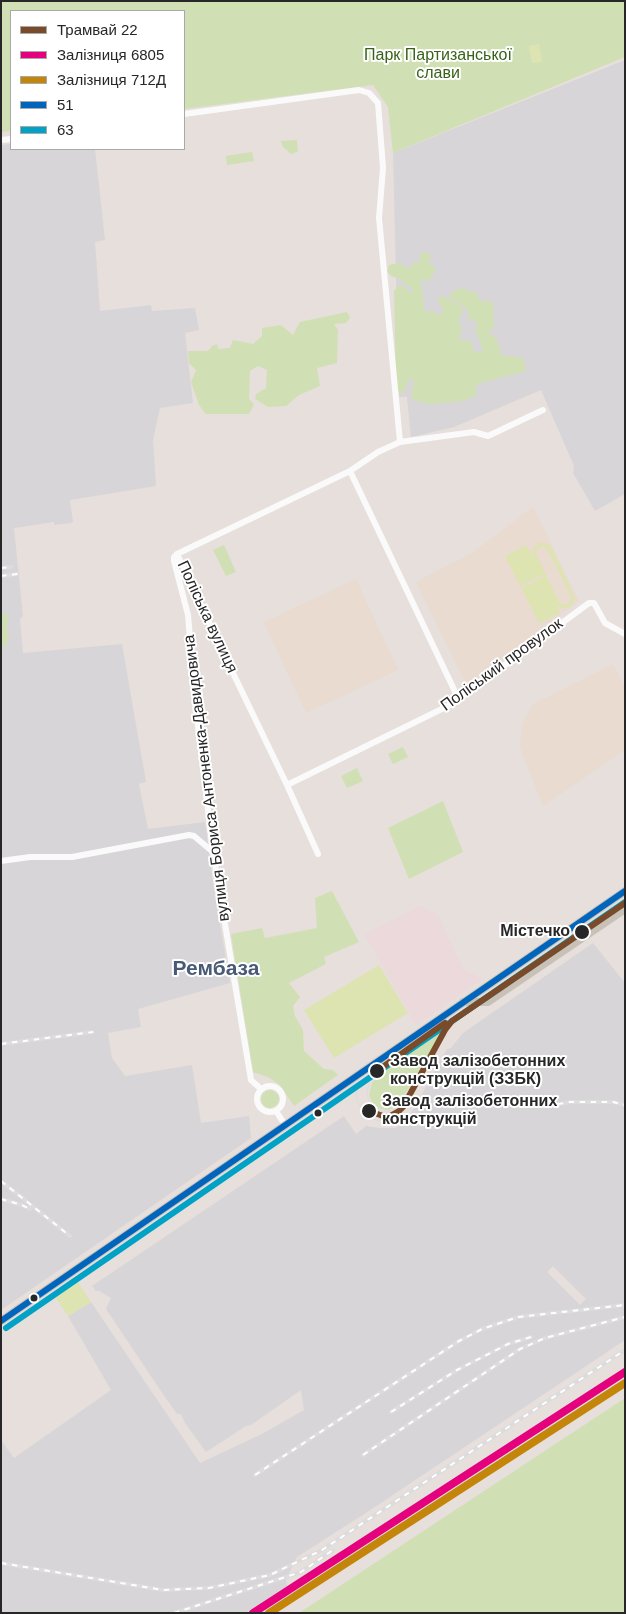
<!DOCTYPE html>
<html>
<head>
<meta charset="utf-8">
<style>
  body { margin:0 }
  #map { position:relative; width:626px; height:1614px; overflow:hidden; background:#e6dfdc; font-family:Arial,sans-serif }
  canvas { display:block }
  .frame { position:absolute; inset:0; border:2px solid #272727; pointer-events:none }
  .legend { position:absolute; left:10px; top:10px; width:175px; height:140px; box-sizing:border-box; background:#fff; border:1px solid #a9a9a9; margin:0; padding:6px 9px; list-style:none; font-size:15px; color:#272727 }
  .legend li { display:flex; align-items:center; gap:10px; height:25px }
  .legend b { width:25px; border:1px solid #a9a9a9 }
</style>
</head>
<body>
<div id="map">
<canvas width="626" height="1614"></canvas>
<div class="frame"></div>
<ul class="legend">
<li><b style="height:6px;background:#7a4b2a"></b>Трамвай 22</li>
<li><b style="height:6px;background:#e5007d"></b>Залізниця 6805</li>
<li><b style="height:6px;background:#c3860a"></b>Залізниця 712Д</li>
<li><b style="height:6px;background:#0065bd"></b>51</li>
<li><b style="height:6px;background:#02a2c6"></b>63</li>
</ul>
</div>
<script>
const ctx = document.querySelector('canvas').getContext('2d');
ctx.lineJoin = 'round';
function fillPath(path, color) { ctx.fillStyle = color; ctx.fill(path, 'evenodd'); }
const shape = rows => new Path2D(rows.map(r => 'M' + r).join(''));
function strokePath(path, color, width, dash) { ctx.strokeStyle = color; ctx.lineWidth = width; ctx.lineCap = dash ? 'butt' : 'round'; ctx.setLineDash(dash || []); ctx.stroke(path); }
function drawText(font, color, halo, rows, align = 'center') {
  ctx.font = font + ' Arial,sans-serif'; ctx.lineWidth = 4; ctx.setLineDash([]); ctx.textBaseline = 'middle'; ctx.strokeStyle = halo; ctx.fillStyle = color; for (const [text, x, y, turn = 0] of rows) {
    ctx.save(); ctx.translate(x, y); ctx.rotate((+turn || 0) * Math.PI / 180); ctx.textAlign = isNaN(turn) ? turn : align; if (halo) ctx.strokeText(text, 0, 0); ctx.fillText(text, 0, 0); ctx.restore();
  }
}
fillPath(shape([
  [625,60,625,494,595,511,573,473,574,466,541,390,454,427,411,437,407,397,399,397,393,153],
  [11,144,11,149,95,149,105,240,95,242,100,311,151,305,152,311,195,308,199,330,185,333,193,403,160,408,153,440,156,486,70,500,73,522,71,523,54,525,54,522,14,528,23,616,20,619,23,653,122,644,146,782,139,784,148,829,205,822,213,883,230,983,138,1009,141,1027,108,1033,112,1058,125,1076,192,1065,201,1123,249,1116,251,1138,1,1310,1,145],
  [593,943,625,983,625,1340,372,1509,297,1557,286,1580,287,1586,245,1613,1,1613,1,1440,14,1458,111,1390,68,1316,91,1302,200,1463,262,1434,304,1410,301,1390,251,1425,246,1426,206,1452,185,1423,181,1414,177,1414,165,1397,106,1309,111,1298,99,1291,96,1291,92,1286,344,1116,356,1134,366,1126,380,1128,395,1128,404,1123,414,1108,447,1049,451,1048,463,1033],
  [553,1266,586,1299,580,1305,547,1272]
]), '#d8d5d8');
fillPath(shape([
  [533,507,579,601,467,686,416,582,472,553],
  [356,579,398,670,306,713,264,622],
  [613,664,625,688,625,750,543,806,520,747,522,724,533,704]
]), '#e9dbd0');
fillPath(shape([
  [420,906,438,915,463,969,483,979,416,1025,364,934]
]), '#ecd9dc');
fillPath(shape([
  [1,1,625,1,625,57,393,153,388,107,373,85,184,109,184,11,11,11,11,131,1,132],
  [297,140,298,152,291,154,283,147,281,141],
  [252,152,254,161,227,165,226,156],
  [424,252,429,253,431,257,428,262,436,269,428,282,420,278,425,312,432,311,438,315,444,310,437,299,440,296,451,300,461,307,463,311,458,320,462,329,459,340,471,341,474,353,483,351,475,328,479,324,468,318,469,311,448,296,459,288,477,293,478,298,482,302,489,300,493,304,494,329,486,330,497,339,501,355,523,358,526,371,477,384,476,396,459,402,427,404,414,400,411,397,414,380,410,378,403,394,396,391,394,291,400,284,411,293,414,291,400,279,391,276,387,271,389,265,400,263,409,269,415,262,422,262,419,257],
  [347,312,350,318,346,323,334,324,338,330,337,363,317,368,320,386,299,395,286,406,268,407,255,399,256,394,266,388,267,370,258,366,250,371,249,399,254,404,249,414,206,414,199,405,191,382,196,370,189,363,188,351,208,351,212,346,217,344,218,349,230,348,233,340,253,344,262,336,262,328,281,325,293,335,300,322],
  [224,545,236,572,226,576,213,550],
  [1,613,5,613,9,617,7,625,8,640,6,646,1,647],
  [403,747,408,757,393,764,388,754],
  [357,768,363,781,347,788,341,776],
  [443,801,463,852,409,879,388,828],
  [332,891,359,942,324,957,326,964,289,983,300,997,293,1006,295,1016,303,1030,304,1051,324,1069,333,1070,338,1075,294,1106,280,1085,268,1077,253,1072,231,934,262,928,265,938,317,928,315,898],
  [443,1027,444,1027,426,1061,398,1105,389,1110,381,1109,373,1104,369,1095,372,1083,377,1077],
  '261 1099a9 9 0 1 1 18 0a9 9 0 1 1-18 0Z',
  [625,1398,625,1613,299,1613]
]), '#d1e0b4');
fillPath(shape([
  [539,44,542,62,532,63,529,46],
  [541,542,547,544,552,548,575,598,571,607,564,608,557,606,560,613,539,623,521,588,543,577,542,575,520,586,505,556,526,545,533,557,533,548],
  [544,546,547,549,571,596,570,601,567,604,563,604,559,602,536,554,538,548],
  [379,965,408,1013,334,1058,304,1010],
  [75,1282,78,1282,91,1302,68,1316,54,1295]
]), '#dde4b2');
strokePath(shape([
  [184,114,359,90,369,93,378,103,383,168,379,218,400,442],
  [1,140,11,139],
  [350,471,459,700],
  [177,554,174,557,174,561,188,615,196,710,213,852,251,1080,261,1089],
  [177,554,350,471,378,452,400,442,474,432,488,436,543,410],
  [177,554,219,644,287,785,318,854],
  [287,785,452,704,589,603,594,603,605,623,625,634],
  [1,861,30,857,72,857,189,835,194,836,213,852],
  '257 1099a13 13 0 1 1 26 0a13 13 0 1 1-26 0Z',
  [276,1111,285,1125]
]), '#fbfafa', 6);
strokePath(shape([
  [463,1002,488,1002,625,909],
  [1,1321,625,891]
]), '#c8c1b7', 8);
strokePath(shape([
  [377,1071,359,1085,356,1093,358,1103,363,1111,375,1120,386,1121,396,1119,403,1112,448,1029,456,1018],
  [405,1098,395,1109,391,1111,381,1111,369,1102,367,1091,369,1085,378,1074,420,1044,432,1032]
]), '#dcdcdd', 1);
const rail = shape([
  [1,568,11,567],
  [1,576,18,574],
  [1,1044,93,1032],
  [547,1106,570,1102,613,1102,625,1105],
  [1,1181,70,1236],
  [1,1199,22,1205,30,1209],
  [391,1412,457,1370,508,1344,531,1337],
  [363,1455,520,1349,545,1338,625,1317],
  [255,1475,459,1341,482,1329,518,1317,625,1305],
  [1,1563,163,1590,209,1588,270,1575,322,1550,625,1350],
  [174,1613,301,1572,333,1550]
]);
strokePath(rail, '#dcdcdd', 4);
strokePath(rail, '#fff', 2, [5.5]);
strokePath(shape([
  [1,1321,625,891]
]), '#0065bd', 6);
strokePath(shape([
  [6,1328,625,902]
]), '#02a2c6', 6);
strokePath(shape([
  [253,1613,625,1372]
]), '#e5007d', 8);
strokePath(shape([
  [269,1613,625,1383]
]), '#c3860a', 8);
strokePath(shape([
  [377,1071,445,1023],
  [369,1111,383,1116,390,1116,399,1111,403,1107,445,1030,452,1021,625,903]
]), '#7a4b2a', 6);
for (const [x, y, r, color] of [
  [582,932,8,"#272727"],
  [377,1071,8,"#272727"],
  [369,1111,8,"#272727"],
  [318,1113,4.5,"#272727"],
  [34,1298,4.5,"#272727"]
]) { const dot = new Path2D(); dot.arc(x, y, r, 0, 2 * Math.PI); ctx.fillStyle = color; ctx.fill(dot); strokePath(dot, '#fff', 2); }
drawText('16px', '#386219', '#fff', [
  ["Парк Партизанської",438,56],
  ["слави",438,74]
]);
drawText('16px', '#272727', '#fff', [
  ["Поліська вулиця",207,617,65],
  ["Поліський провулок",502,665,-36],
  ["вулиця Бориса Антоненка-Давидовича",207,778,-97]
]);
drawText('bold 16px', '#272727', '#fff', [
  ["Містечко",570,932,"right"],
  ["Завод залізобетонних",390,1062],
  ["конструкцій (ЗЗБК)",390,1080],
  ["Завод залізобетонних",382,1102],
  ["конструкцій",382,1120]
], 'left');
drawText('bold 21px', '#485a76', '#fff', [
  ["Рембаза",216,969]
]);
</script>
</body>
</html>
